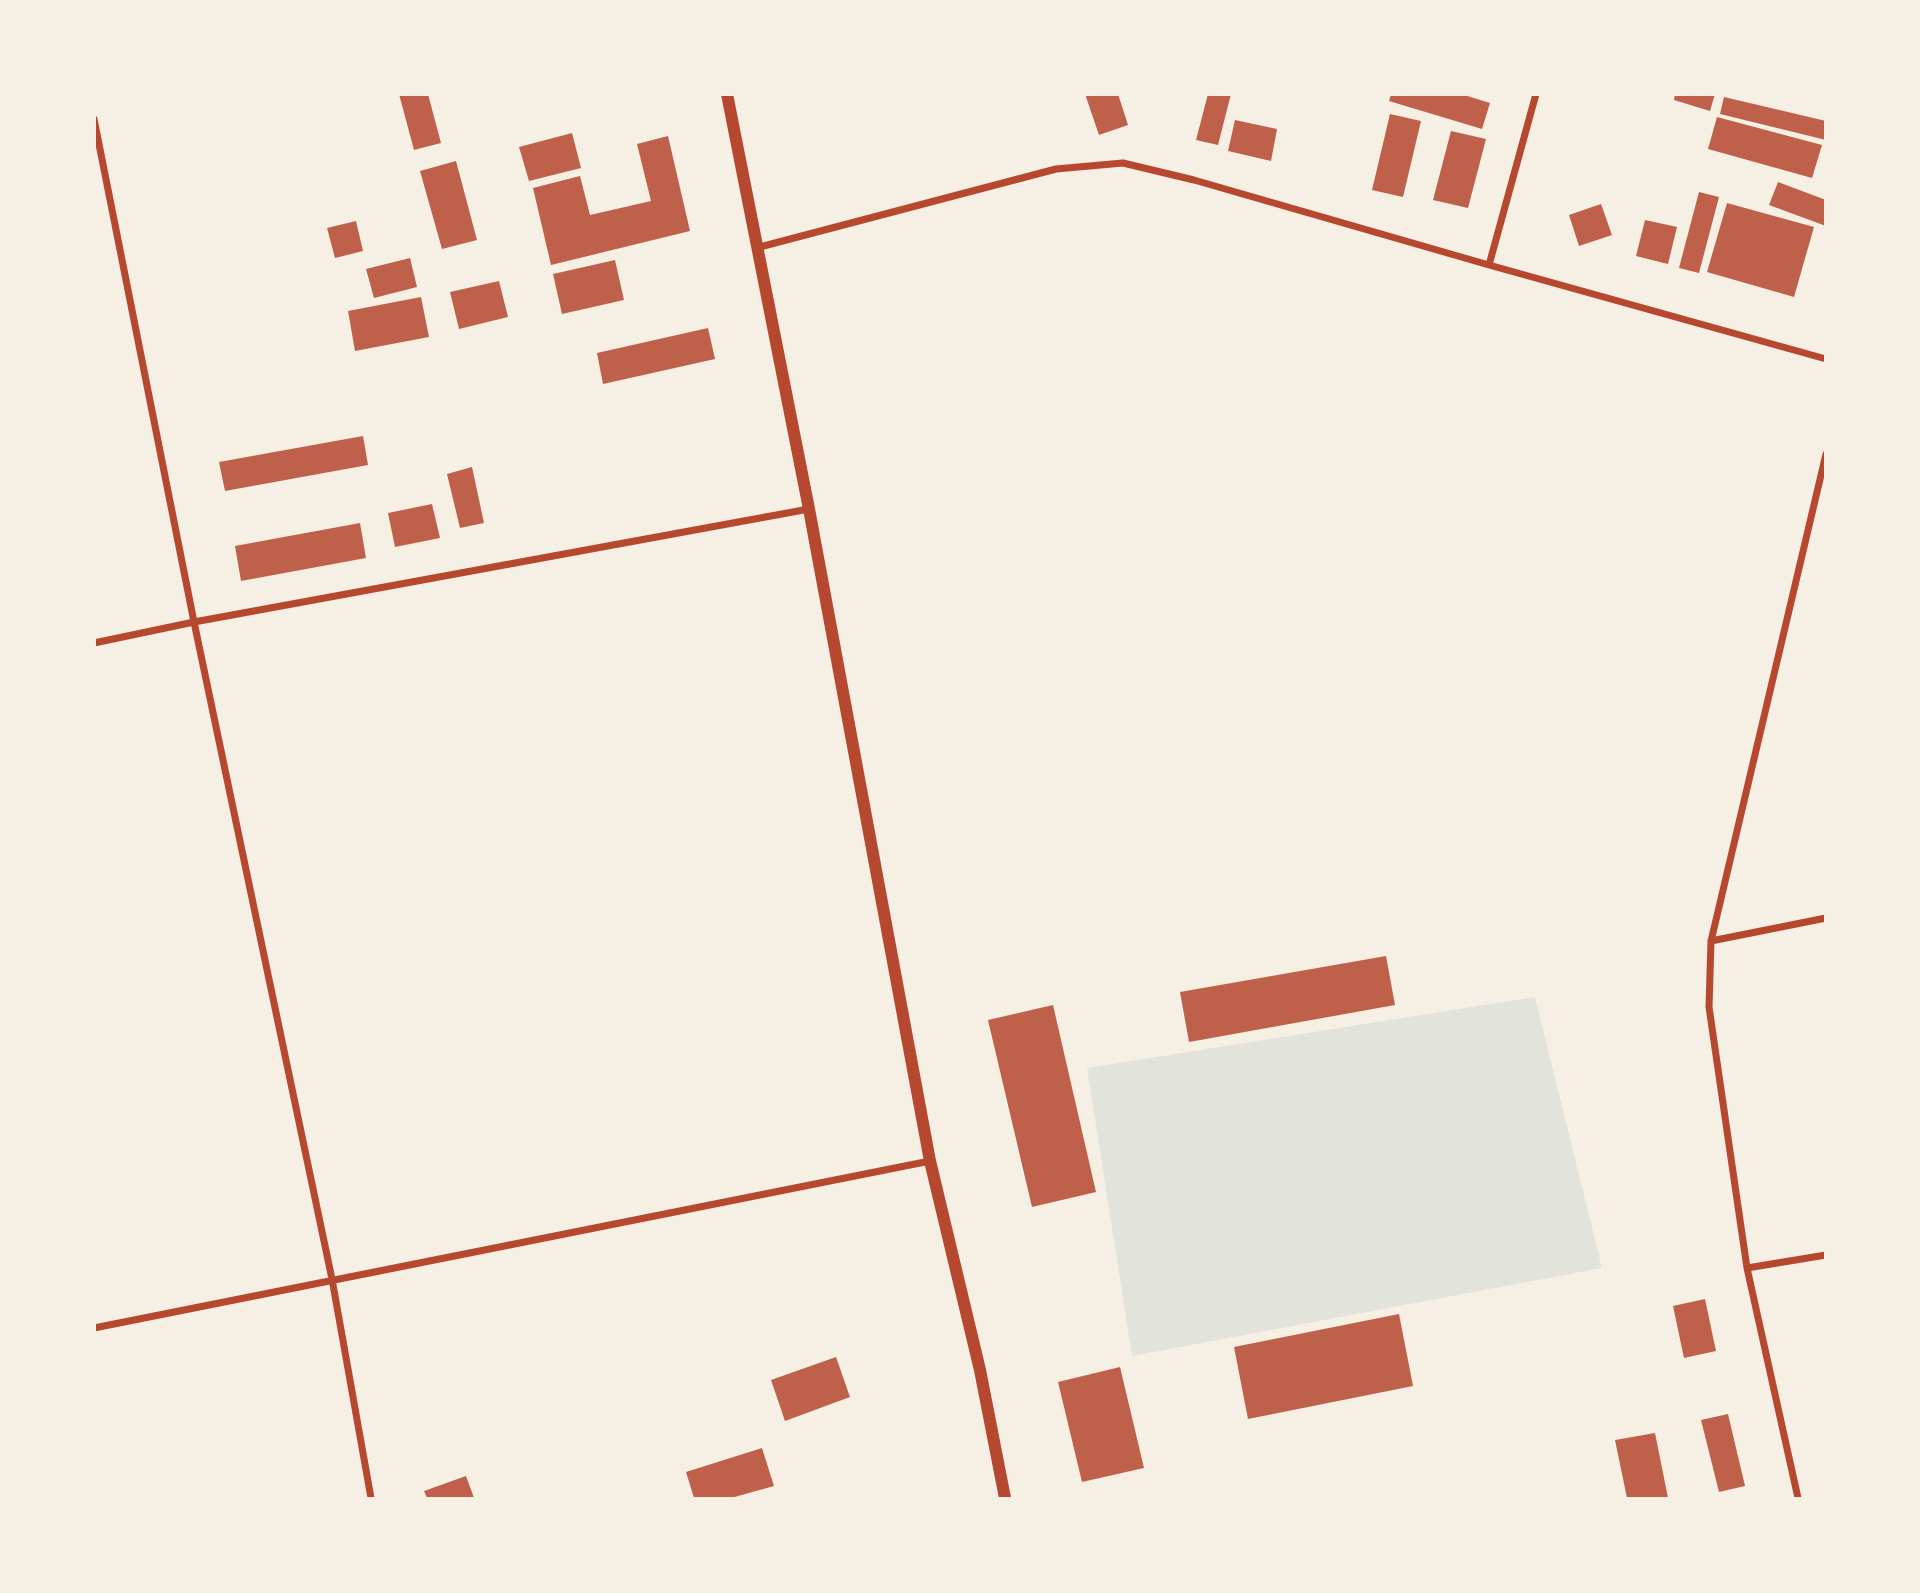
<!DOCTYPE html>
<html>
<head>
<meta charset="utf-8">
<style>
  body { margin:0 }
  #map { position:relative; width:1920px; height:1593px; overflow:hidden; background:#f6efe4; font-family:Jost,sans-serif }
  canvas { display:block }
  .frame { position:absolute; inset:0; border:96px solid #f6efe4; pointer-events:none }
</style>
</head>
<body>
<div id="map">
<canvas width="1920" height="1593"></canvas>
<div class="frame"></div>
</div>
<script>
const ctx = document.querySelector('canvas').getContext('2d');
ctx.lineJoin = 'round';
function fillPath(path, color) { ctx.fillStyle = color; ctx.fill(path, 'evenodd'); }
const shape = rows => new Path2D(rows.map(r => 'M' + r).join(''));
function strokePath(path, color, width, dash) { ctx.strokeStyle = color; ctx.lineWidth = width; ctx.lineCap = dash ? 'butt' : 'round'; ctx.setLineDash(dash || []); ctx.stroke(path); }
fillPath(shape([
  [1535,997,1602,1268,1132,1356,1087,1068]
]), '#e2e4dc');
fillPath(shape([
  [399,94,428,94,441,143,414,150],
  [1085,94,1118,94,1128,125,1099,135],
  [1208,94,1231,94,1218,145,1196,140],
  [1391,94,1461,94,1490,103,1482,129,1389,101],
  [1675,94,1715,94,1710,111,1674,100],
  [1724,97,1826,121,1826,140,1720,114],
  [1390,114,1421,121,1403,197,1372,190],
  [1717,117,1822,145,1812,178,1708,149],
  [1235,120,1277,129,1271,161,1228,151],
  [1451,131,1486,139,1468,208,1433,200],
  [572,133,581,168,529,181,519,147],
  [668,136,690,231,551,265,533,188,580,176,590,215,651,201,637,144],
  [456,161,477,240,442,249,420,171],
  [1778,182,1826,200,1826,226,1769,205],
  [1699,192,1719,197,1699,273,1679,268],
  [1727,203,1814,227,1794,297,1707,272],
  [1601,204,1612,235,1579,246,1569,215],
  [1645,220,1677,227,1668,264,1636,256],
  [356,221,363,251,335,258,327,228],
  [410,258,417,287,374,298,366,269],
  [615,260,624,300,562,314,553,274],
  [499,281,508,317,459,329,450,292],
  [421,297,429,337,355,351,348,311],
  [708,328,715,359,603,384,597,353],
  [363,436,368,465,225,491,219,462],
  [472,467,484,523,460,528,447,474],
  [432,504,440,538,395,547,388,513],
  [360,523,366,558,241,581,235,546],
  [1386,956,1395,1005,1189,1042,1180,992],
  [1053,1005,1096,1192,1032,1207,988,1020],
  [1705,1299,1716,1351,1684,1358,1673,1306],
  [1399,1314,1413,1386,1248,1419,1234,1347],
  [836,1357,850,1397,785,1421,771,1380],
  [1120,1367,1144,1468,1082,1482,1058,1382],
  [1728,1414,1745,1486,1719,1492,1701,1420],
  [1655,1433,1668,1498,1627,1498,1615,1440],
  [762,1448,774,1486,731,1498,694,1498,686,1472],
  [466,1476,474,1498,427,1498,424,1491]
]), '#bf614a');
strokePath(shape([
  [94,119,194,622,332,1279,371,1498],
  [756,248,1056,169,1123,163,1194,180,1489,265,1826,359],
  [1489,265,1536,94],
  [94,643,194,622,809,509],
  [1711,941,1826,918],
  [1747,1268,1826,1255],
  [94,1328,930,1161],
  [1798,1498,1747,1268,1709,1007,1711,941,1826,454]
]), '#b5482f', 7);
strokePath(shape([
  [727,94,809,509,930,1161,980,1370,1005,1498]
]), '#b5482f', 12);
</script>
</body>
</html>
